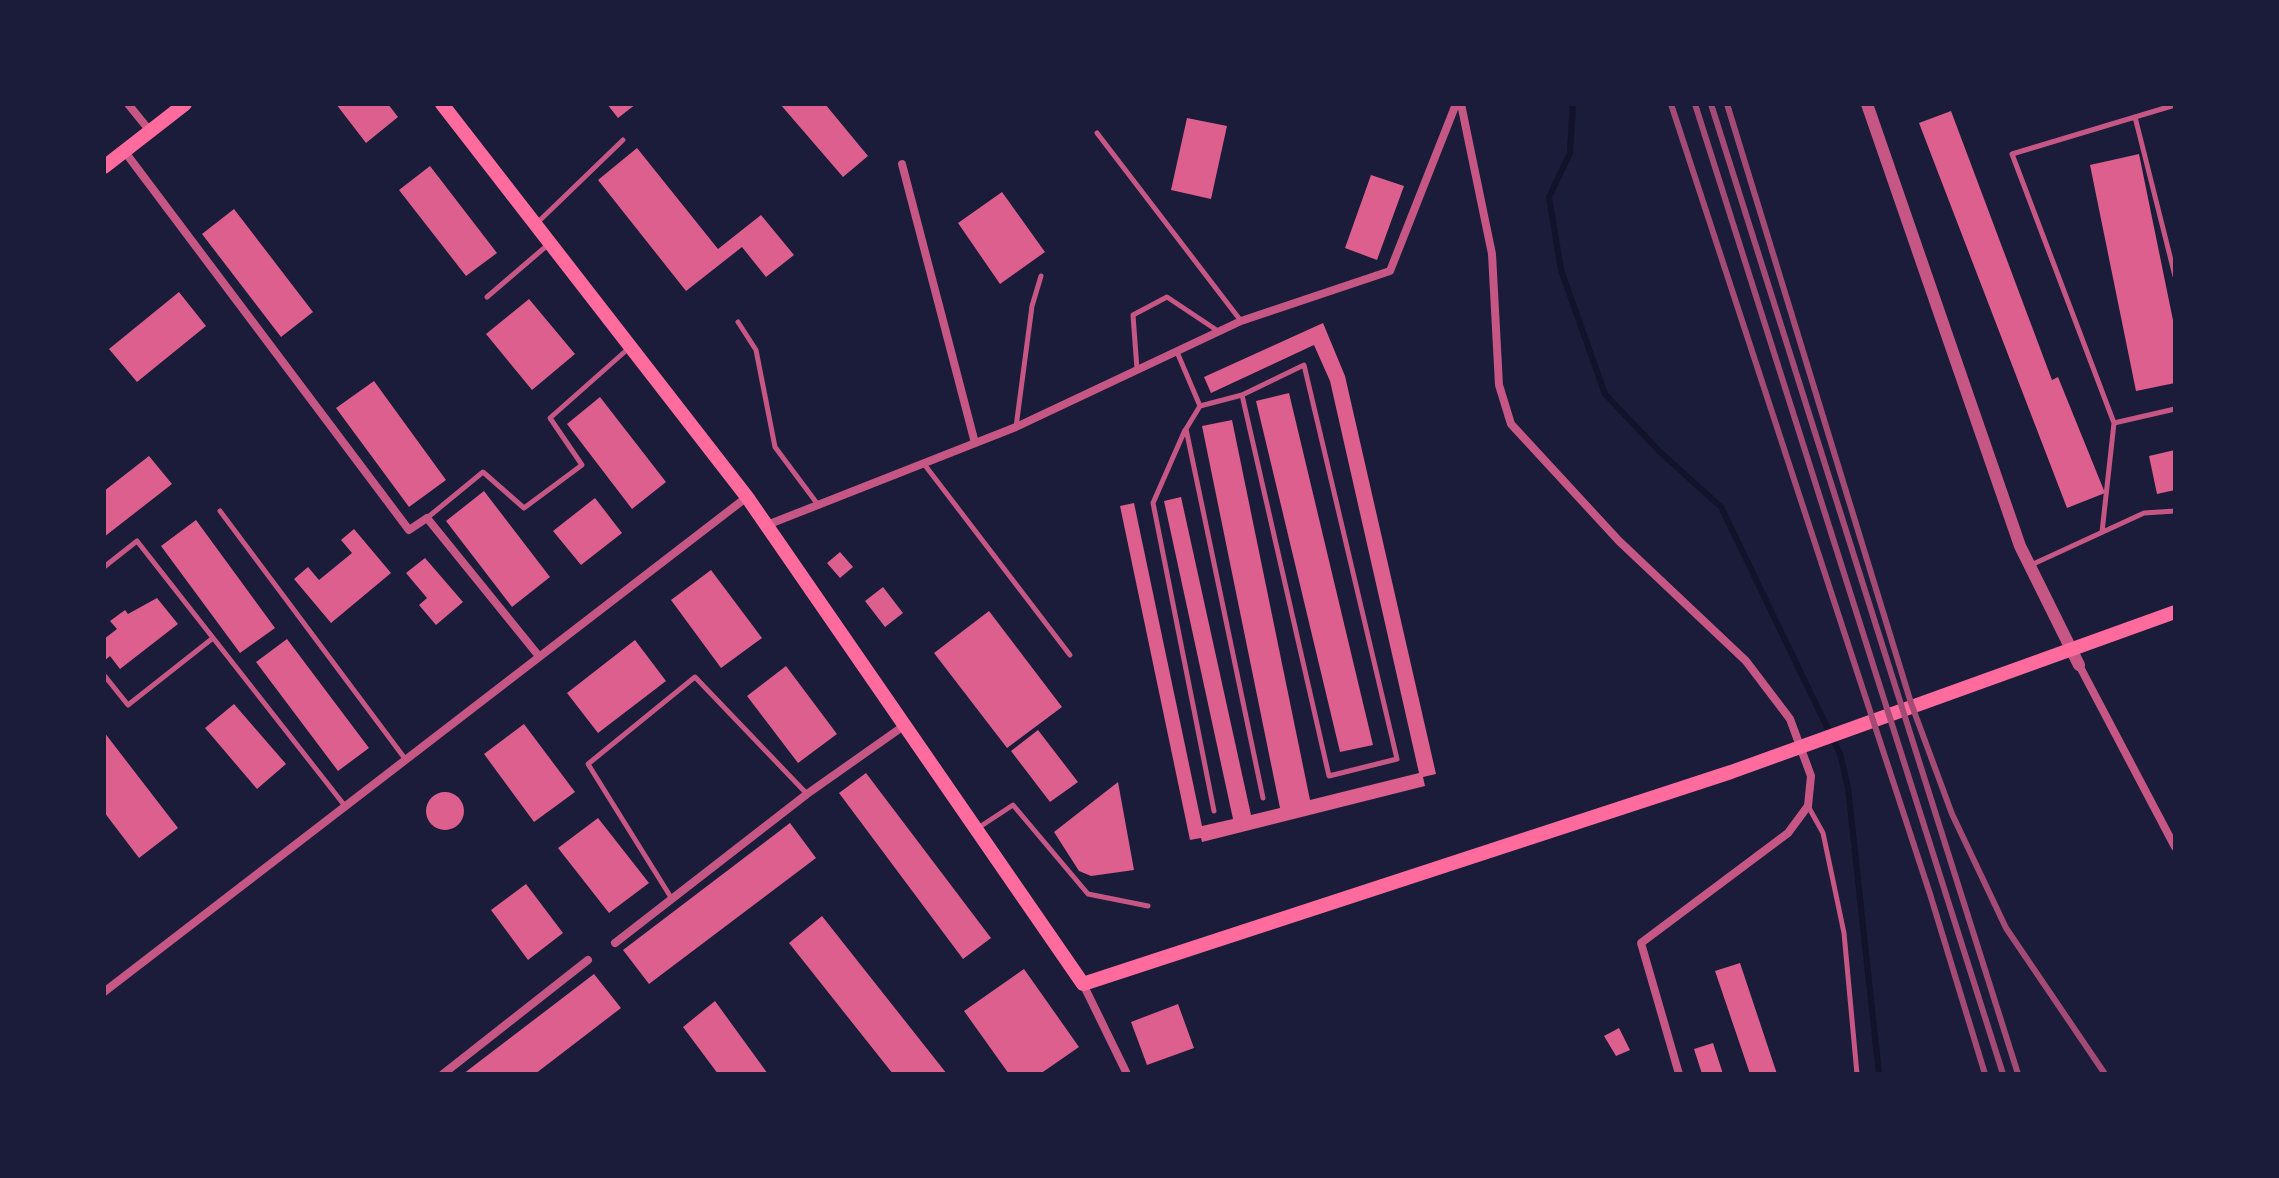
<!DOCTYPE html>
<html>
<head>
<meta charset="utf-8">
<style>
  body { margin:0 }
  #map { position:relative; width:2279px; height:1178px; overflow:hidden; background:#1b1b3a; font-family:"Source Sans 3",sans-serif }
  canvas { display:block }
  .frame { position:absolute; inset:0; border:106px solid #1b1b3a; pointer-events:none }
</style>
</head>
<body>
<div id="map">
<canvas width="2279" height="1178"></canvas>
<div class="frame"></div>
</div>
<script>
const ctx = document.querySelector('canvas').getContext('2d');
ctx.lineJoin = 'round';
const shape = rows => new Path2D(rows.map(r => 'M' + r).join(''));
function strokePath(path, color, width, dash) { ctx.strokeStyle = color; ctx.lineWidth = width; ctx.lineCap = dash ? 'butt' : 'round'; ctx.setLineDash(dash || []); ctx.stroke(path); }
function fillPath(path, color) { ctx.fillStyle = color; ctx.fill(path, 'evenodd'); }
strokePath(shape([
  [1573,104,1570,153,1549,197,1561,270,1605,394,1660,452,1721,507,1840,754,1848,788,1879,1074]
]), '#12122b', 6);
fillPath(shape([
  [336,104,388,104,398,117,366,143],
  [607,104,636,104,618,118],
  [780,104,825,104,868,156,843,177],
  [1951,111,2052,380,2058,377,2105,493,2067,508,1919,123],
  [1187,118,1227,126,1211,199,1171,190],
  [637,148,718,249,761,215,794,255,766,277,742,247,686,291,598,180],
  [2139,154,2175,330,2175,383,2136,391,2090,165],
  [430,166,497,253,466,276,399,190],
  [1371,175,1404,186,1377,260,1345,248],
  [1002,192,1045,252,1000,284,958,223],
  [234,209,313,312,281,337,202,234],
  [179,292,206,326,137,382,109,349],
  [529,299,575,354,532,390,486,334],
  [1323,323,1345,376,1436,774,1423,777,1425,786,1202,842,1201,838,1190,840,1120,506,1134,503,1202,826,1233,819,1164,501,1181,497,1251,815,1280,808,1202,426,1232,420,1310,800,1419,773,1330,381,1314,345,1211,393,1204,377],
  [374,381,446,480,409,507,336,408],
  [1289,393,1373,745,1340,752,1256,401],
  [600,397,666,482,632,509,567,424],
  [2175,450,2175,490,2157,494,2149,456],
  [149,456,172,484,104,537,104,491],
  [484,491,550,577,512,607,446,521],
  [595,498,622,533,581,565,553,531],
  [196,520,275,628,240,653,161,546],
  [354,529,391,573,331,623,294,579,308,567,319,580,352,553,341,540],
  [840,552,853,567,840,578,827,563],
  [425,558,463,602,436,625,419,605,427,598,406,573],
  [711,570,762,638,721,668,671,600],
  [883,587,903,613,885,627,865,601],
  [157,598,178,624,120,669,110,656,104,661,104,639,117,629,110,621,125,610,128,614],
  [989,611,1062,707,1007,748,934,653],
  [287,639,369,748,338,771,256,662],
  [635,640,666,681,598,733,567,693],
  [786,666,837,734,798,763,747,696],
  [234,704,286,764,257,789,205,728],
  [524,724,575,792,534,822,484,754],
  [1038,730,1078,782,1050,802,1011,751],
  [104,732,178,828,139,858,104,812],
  [866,773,991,938,963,959,839,793],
  [1118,782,1134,870,1091,876,1079,871,1054,832],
  '426 811a19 19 0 1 1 38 0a19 19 0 1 1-38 0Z',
  [598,818,649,883,609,913,558,848],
  [790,823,816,858,649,984,623,950],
  [526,884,563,933,528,960,491,910],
  [822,916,947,1074,893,1074,789,943],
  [1740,963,1777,1074,1750,1074,1715,971],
  [1024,969,1079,1047,1040,1074,1009,1074,964,1011],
  [594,974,621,1008,535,1074,463,1074],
  [715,1001,768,1074,718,1074,683,1027],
  [1178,1004,1194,1048,1147,1065,1131,1022],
  [1619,1028,1630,1050,1616,1056,1604,1036],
  [1713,1043,1723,1074,1702,1074,1694,1049]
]), '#dd5f8e');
strokePath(shape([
  [2135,117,2175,276],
  [1097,133,1241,321],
  [536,224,623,140],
  [487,297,550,243],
  [738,322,756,350,775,447,819,506],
  [1177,352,1200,406,1186,429,1263,798],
  [1137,369,1133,315,1167,297,1218,331],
  [1200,406,1242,395,1304,365,1397,759,1329,776,1242,395],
  [2114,423,2012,154,2175,105],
  [1016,427,1032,306,1041,276],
  [1185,430,1153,503,1214,811],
  [924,464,1070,655],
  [220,511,406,760],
  [427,518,483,472,524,508,582,465,550,418,629,348],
  [2102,532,2114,423,2175,409],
  [2031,565,2144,513,2175,511],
  [104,567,137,541,345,806],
  [104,675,128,705,213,638],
  [1808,806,1823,833,1844,933,1857,1074],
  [978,828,1013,805,1088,894,1148,906],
  [672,899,588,764,695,677,807,794]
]), '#c65784', 5);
strokePath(shape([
  [128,104,150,131],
  [1461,104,1492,254,1499,385,1511,424,1619,541,1746,661,1790,719,1811,776,1808,806,1788,833,1641,943,1679,1074],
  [125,152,409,530,427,518,538,655],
  [902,164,975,443],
  [767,525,1016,427,1241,321,1390,271,1456,104],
  [2079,665,2175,847],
  [615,943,807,794,905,725],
  [1083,984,1127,1074],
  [104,992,747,497],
  [443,1074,588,960]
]), '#c65784', 8);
strokePath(shape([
  [1867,104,2020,546,2079,665]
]), '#c65784', 12);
strokePath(shape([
  [442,104,747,497,1083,984,1731,772,2175,612],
  [104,167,185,104]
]), '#ff6b9d', 14);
strokePath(shape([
  [1671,104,1930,894,1985,1074],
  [1695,104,2003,1074],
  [1711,104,2018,1074],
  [1727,104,1911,703,1952,814,2006,928,2105,1074]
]), '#a44b75', 6);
</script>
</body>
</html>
